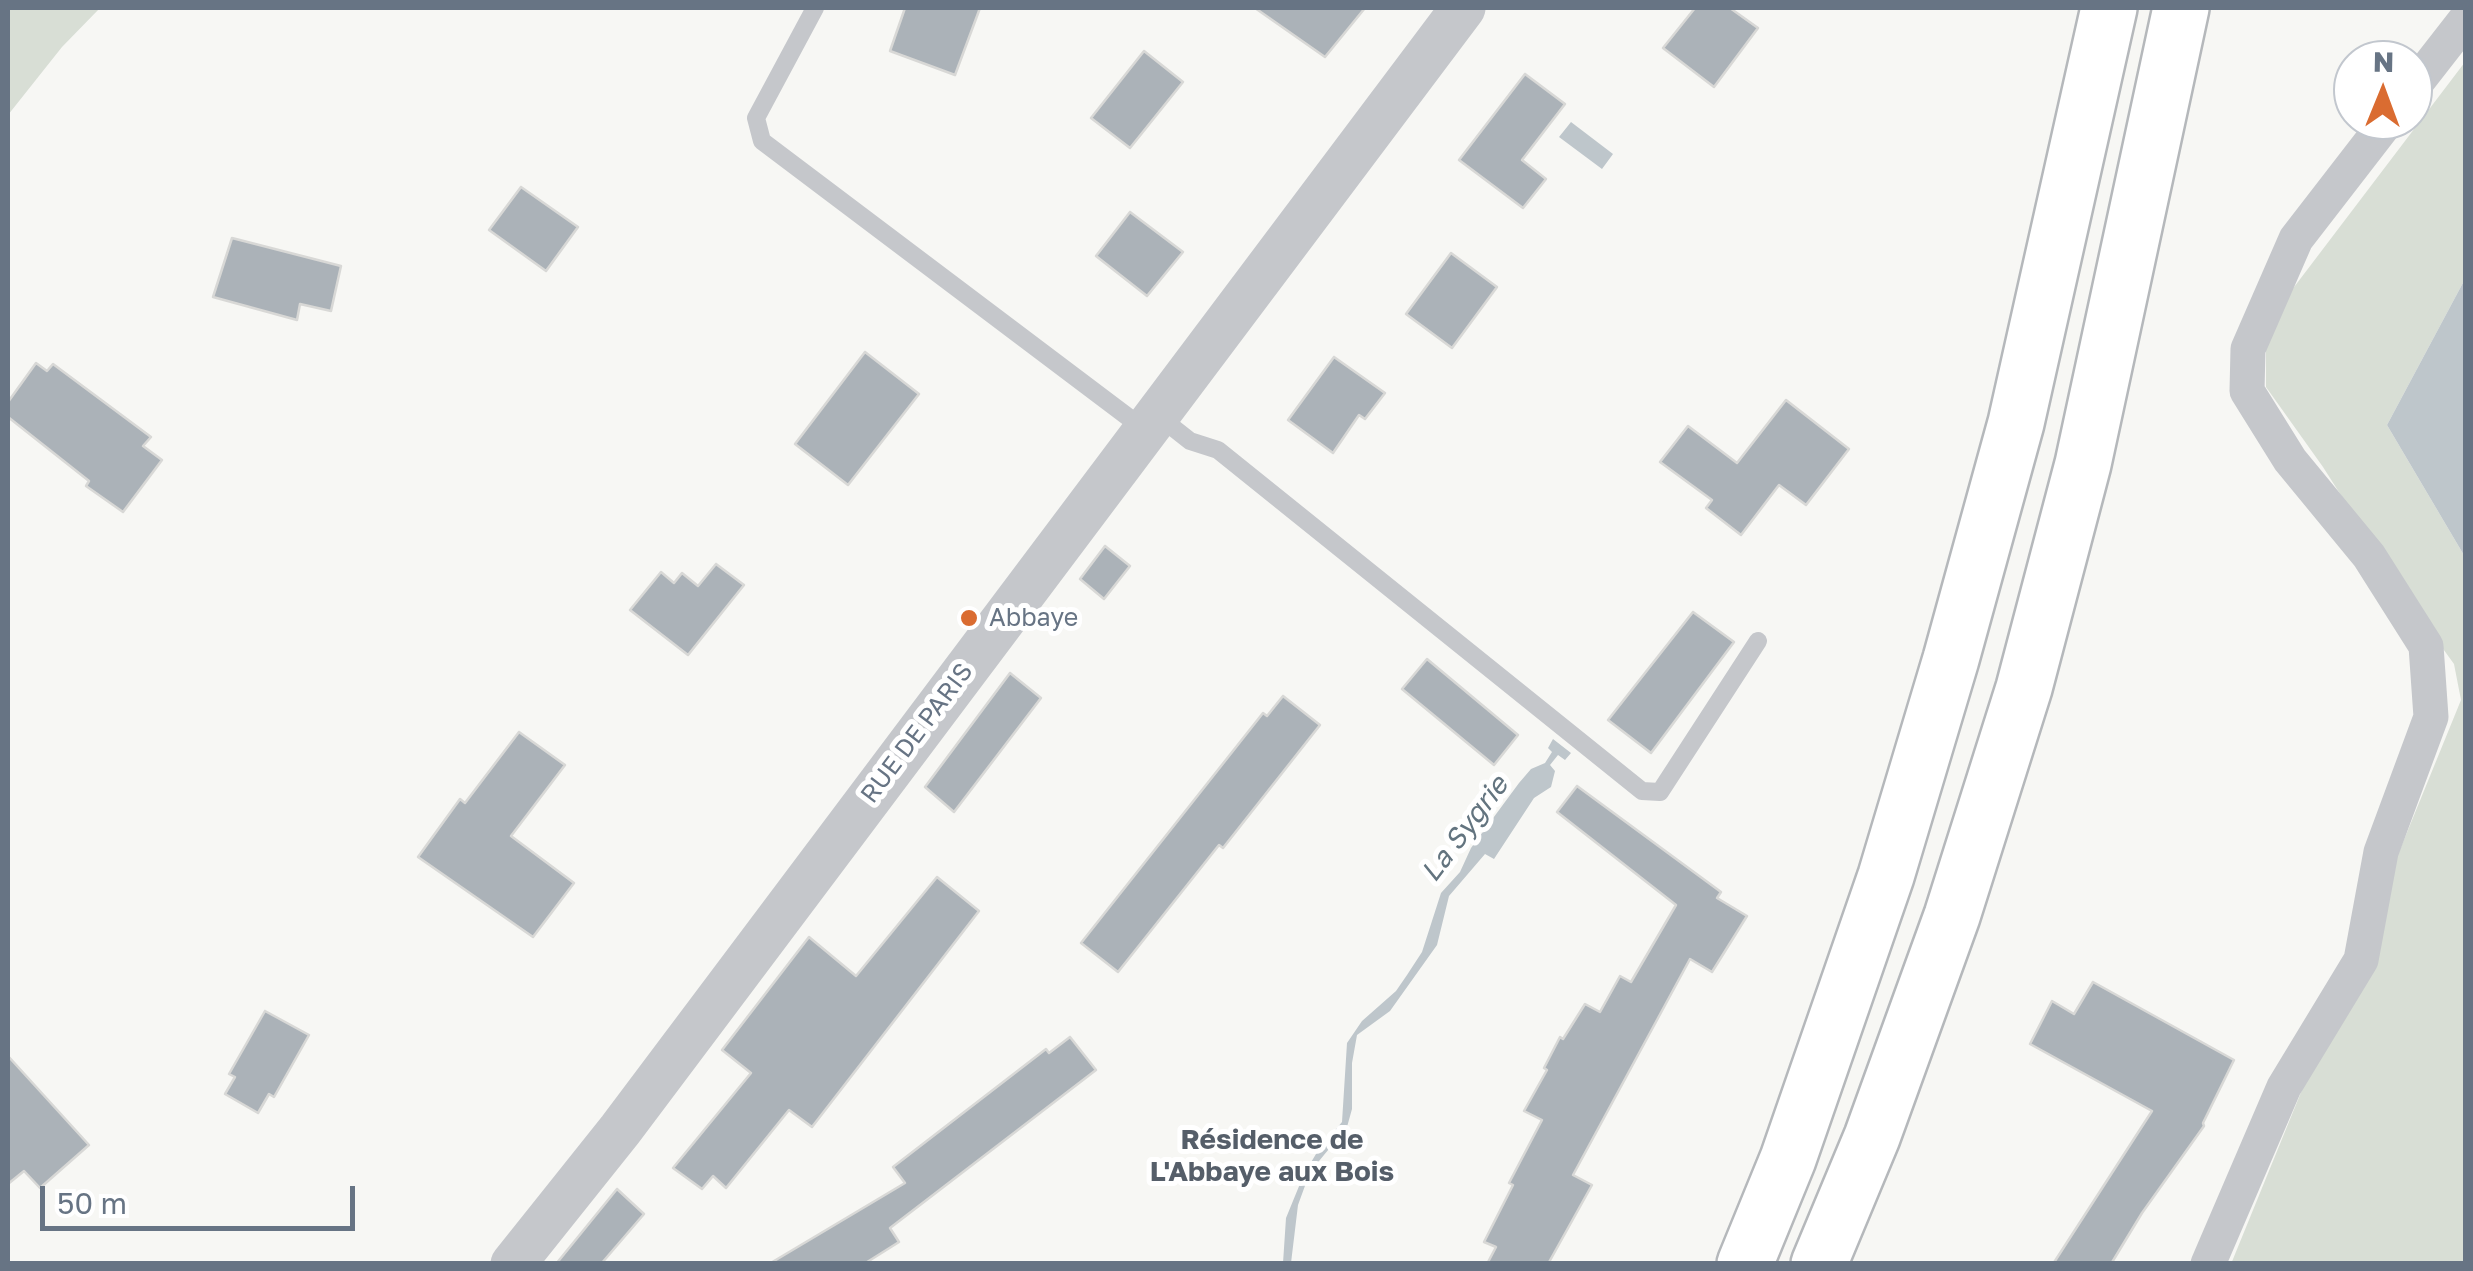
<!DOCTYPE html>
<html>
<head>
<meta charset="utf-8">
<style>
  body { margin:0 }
  #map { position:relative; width:2473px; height:1271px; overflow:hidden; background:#f7f7f4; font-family:"Golos Text",sans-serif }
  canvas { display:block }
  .frame { position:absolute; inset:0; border:10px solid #677484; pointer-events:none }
  .north { position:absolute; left:2333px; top:40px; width:100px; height:100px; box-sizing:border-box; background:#fff; border:2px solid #c2c7ce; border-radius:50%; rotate:1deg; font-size:28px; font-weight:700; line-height:40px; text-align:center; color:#677484 }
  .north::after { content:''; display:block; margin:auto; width:35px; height:45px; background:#da6c31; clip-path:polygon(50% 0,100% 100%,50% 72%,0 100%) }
  .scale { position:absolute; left:40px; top:1186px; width:315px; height:45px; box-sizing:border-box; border:5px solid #677484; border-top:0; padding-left:12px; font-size:30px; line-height:35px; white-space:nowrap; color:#677484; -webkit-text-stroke:8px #fff; paint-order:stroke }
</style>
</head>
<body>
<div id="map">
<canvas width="2473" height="1271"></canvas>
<div class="frame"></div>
<div class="north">N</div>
<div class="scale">50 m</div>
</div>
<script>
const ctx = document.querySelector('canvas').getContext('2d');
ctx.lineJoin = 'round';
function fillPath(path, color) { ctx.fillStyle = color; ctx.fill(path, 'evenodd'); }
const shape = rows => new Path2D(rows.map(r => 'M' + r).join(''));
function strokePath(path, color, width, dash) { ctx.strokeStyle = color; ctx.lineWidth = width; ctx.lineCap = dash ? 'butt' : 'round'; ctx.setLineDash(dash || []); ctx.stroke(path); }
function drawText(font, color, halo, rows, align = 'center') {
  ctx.font = font + ' "Golos Text",sans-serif'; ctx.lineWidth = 10; ctx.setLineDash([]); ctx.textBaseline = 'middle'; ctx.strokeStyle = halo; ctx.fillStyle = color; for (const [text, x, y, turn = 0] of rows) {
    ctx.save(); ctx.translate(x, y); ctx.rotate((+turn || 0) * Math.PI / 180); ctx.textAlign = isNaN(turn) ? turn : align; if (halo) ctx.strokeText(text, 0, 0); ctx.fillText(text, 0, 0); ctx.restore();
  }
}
fillPath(shape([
  [8,8,100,8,62,47,8,115],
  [2465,62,2465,279,2387,425,2465,557,2465,1263,2231,1264,2461,700,2454,664,2407,599,2323,467,2266,387,2266,324]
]), '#d8ded5');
fillPath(shape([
  [1571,122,1613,154,1602,169,1559,137],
  [2465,279,2465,557,2387,425],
  [1553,739,1571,753,1565,760,1558,755,1550,765,1555,771,1551,787,1534,798,1494,859,1485,854,1449,896,1437,945,1390,1011,1357,1035,1352,1063,1352,1109,1347,1127,1310,1172,1298,1205,1291,1263,1283,1263,1286,1218,1304,1174,1319,1149,1342,1122,1347,1043,1362,1021,1396,991,1407,975,1422,952,1441,893,1460,872,1471,848,1519,783,1531,769,1545,763,1552,752,1548,748]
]), '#bec6cb');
const building = shape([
  [905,8,980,8,955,75,890,51,905,8],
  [1255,8,1365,8,1325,57,1255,8],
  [1695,8,1730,8,1758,28,1714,87,1663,48,1695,8],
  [1144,51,1183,82,1130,148,1091,118,1144,51],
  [1525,74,1565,104,1522,160,1546,179,1523,208,1459,160,1525,74],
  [521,187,578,227,546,271,489,230,521,187],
  [1130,212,1183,252,1147,296,1096,256,1130,212],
  [232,238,341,266,331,311,300,304,297,320,213,297,232,238],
  [1451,253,1497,287,1452,348,1406,314,1451,253],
  [865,352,919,394,848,485,795,444,865,352],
  [1334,357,1385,393,1365,419,1359,415,1333,453,1288,420,1334,357],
  [36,363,47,371,53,364,151,437,143,446,162,460,123,512,86,486,89,481,8,417,8,402,36,363],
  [1786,400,1849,449,1806,505,1779,485,1741,535,1706,508,1712,500,1660,462,1688,426,1737,463,1786,400],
  [1105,546,1130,566,1104,599,1080,579,1105,546],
  [716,564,744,585,688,655,630,610,661,572,674,583,682,573,698,586,716,564],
  [1693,612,1734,642,1651,753,1608,720,1693,612],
  [1427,659,1518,735,1494,765,1402,689,1427,659],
  [1010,673,1041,698,954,812,925,787,1010,673],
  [1283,696,1320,725,1223,848,1219,845,1118,972,1081,943,1263,713,1267,716,1283,696],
  [519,732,565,765,511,836,574,883,533,937,418,857,460,799,465,803,519,732],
  [1577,786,1721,892,1717,898,1747,916,1712,972,1690,959,1573,1175,1592,1185,1548,1264,1487,1264,1496,1247,1484,1242,1513,1185,1509,1183,1542,1120,1524,1111,1547,1070,1544,1068,1560,1037,1563,1039,1585,1004,1600,1012,1620,976,1631,982,1676,905,1557,812,1577,786],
  [937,877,979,911,812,1127,789,1110,726,1188,713,1176,702,1189,673,1168,751,1073,722,1050,809,937,856,976,937,877],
  [2093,982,2234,1060,2203,1123,2204,1126,2142,1213,2111,1264,2053,1264,2152,1111,2030,1044,2052,1001,2074,1014,2093,982],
  [265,1011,309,1035,274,1097,269,1094,258,1113,225,1094,235,1077,229,1074,265,1011],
  [1070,1037,1096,1070,890,1228,899,1242,864,1264,769,1264,905,1183,893,1167,1046,1049,1049,1053,1070,1037],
  [8,1056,89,1145,40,1188,24,1171,8,1184,8,1056],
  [617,1189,644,1214,601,1264,556,1264,617,1189]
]);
fillPath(building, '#abb2b8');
strokePath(building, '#d8d8d6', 2.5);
const trunk = shape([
  [1745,1264,1788,1159,1886,876,1951,659,2016,423,2109,8],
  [1819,1264,1872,1137,1952,916,2024,688,2083,464,2181,8]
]);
strokePath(trunk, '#b5b8bb', 60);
strokePath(shape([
  [815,8,756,118,762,141,1144,429],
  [1157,415,1190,441,1218,450,1642,791,1660,792,1758,641]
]), '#c5c7cb', 18);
strokePath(shape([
  [2413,87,2466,19],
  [2208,1264,2284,1087,2361,960,2381,852,2431,717,2426,646,2369,556,2290,460,2247,391,2248,349,2296,239,2388,120]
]), '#c5c7cb', 35);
strokePath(shape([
  [513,1264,620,1130,1463,8]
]), '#c5c7cb', 45);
strokePath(trunk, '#fff', 55);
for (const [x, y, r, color] of [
  [969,618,10,"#da6c31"]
]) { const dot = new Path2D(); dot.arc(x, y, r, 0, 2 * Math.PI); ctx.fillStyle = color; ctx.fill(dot); strokePath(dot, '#fff', 4); }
drawText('25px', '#677484', '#fff', [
  ["Abbaye",989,618]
], 'left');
drawText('25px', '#677484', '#fff', [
  ["RUE DE PARIS",917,733,-53]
]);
drawText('italic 28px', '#63747f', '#fff', [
  ["La Sygrie",1465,829,-53]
]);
drawText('bold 28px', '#555e69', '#fff', [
  ["Résidence de",1272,1140],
  ["L'Abbaye aux Bois",1272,1172]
]);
</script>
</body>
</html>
